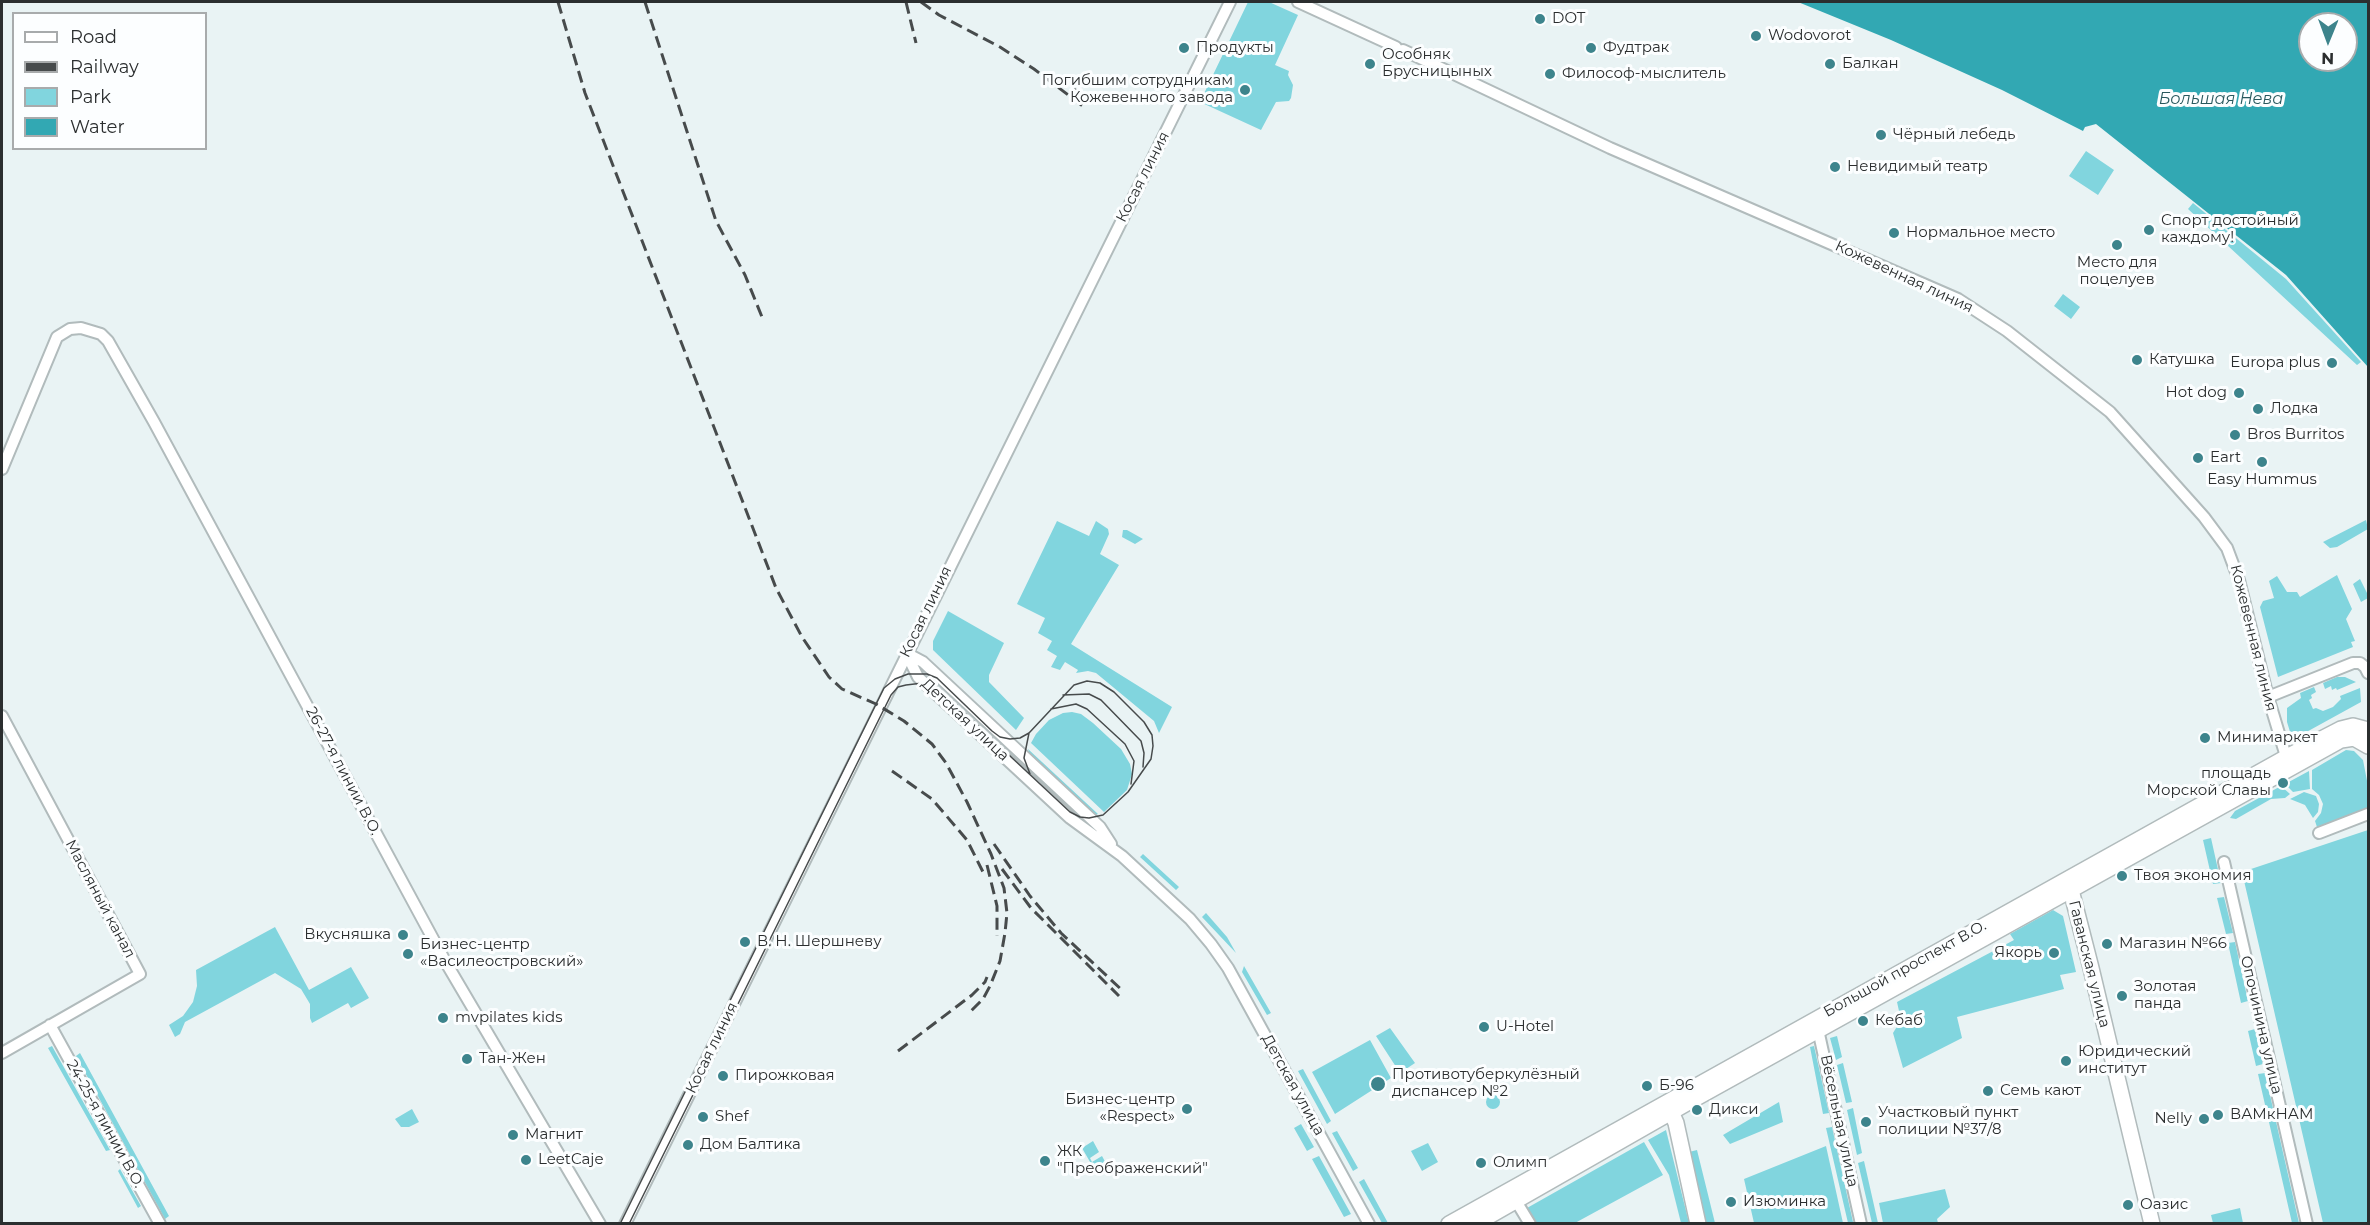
<!DOCTYPE html>
<html>
<head>
<meta charset="utf-8">
<style>
  body { margin:0 }
  #map { position:relative; width:2370px; height:1225px; overflow:hidden; background:#e9f3f4; font-family:Montserrat,sans-serif }
  canvas { display:block }
  .frame { position:absolute; inset:0; border:3px solid #2b2e2f; pointer-events:none }
  .legend { position:absolute; left:12px; top:12px; width:195px; height:138px; box-sizing:border-box; background:#fcfeff; border:2px solid #a8abac; margin:0; padding:8px 10px; list-style:none; font-size:18px; color:#2b2e2f }
  .legend li { display:flex; align-items:center; gap:12px; height:30px }
  .legend b { width:30px; border:2px solid #a8abac }
  .north { position:absolute; left:2298px; top:12px; width:60px; height:60px; box-sizing:border-box; background:#fcfeff; border:2px solid #a8abac; border-radius:50%; rotate:181deg; font-size:16px; font-weight:700; line-height:24px; text-align:center; color:#2b2e2f }
  .north::after { content:''; display:block; margin:auto; width:21px; height:27px; background:#3d848c; clip-path:polygon(50% 0,100% 100%,50% 72%,0 100%) }
</style>
</head>
<body>
<div id="map">
<canvas width="2370" height="1225"></canvas>
<div class="frame"></div>
<ul class="legend">
<li><b style="height:8px;background:#fff"></b>Road</li>
<li><b style="height:8px;background:#474b4c"></b>Railway</li>
<li><b style="height:16px;background:#81d5de"></b>Park</li>
<li><b style="height:16px;background:#32a8b3"></b>Water</li>
</ul>
<div class="north">N</div>
</div>
<script>
const ctx = document.querySelector('canvas').getContext('2d');
ctx.lineJoin = 'round';
function fillPath(path, color) { ctx.fillStyle = color; ctx.fill(path, 'evenodd'); }
const shape = rows => new Path2D(rows.map(r => 'M' + r).join(''));
function strokePath(path, color, width, dash) { ctx.strokeStyle = color; ctx.lineWidth = width; ctx.lineCap = dash ? 'butt' : 'round'; ctx.setLineDash(dash || []); ctx.stroke(path); }
function drawText(font, color, halo, rows, align = 'center') {
  ctx.font = font + ' Montserrat,sans-serif'; ctx.lineWidth = 6; ctx.setLineDash([]); ctx.textBaseline = 'middle'; ctx.strokeStyle = halo; ctx.fillStyle = color; for (const [text, x, y, turn = 0] of rows) {
    ctx.save(); ctx.translate(x, y); ctx.rotate((+turn || 0) * Math.PI / 180); ctx.textAlign = isNaN(turn) ? turn : align; if (halo) ctx.strokeText(text, 0, 0); ctx.fillText(text, 0, 0); ctx.restore();
  }
}
fillPath(shape([
  [1248,2,1269,2,1298,15,1275,65,1289,71,1288,75,1293,85,1291,98,1289,101,1276,102,1261,130,1200,102],
  [2086,151,2114,170,2098,195,2069,176],
  [2193,203,2286,279,2361,362,2357,365,2188,209],
  [2063,294,2080,307,2071,319,2054,306],
  [2366,520,2368,529,2337,547,2330,548,2323,542],
  [1057,521,1089,536,1096,521,1108,529,1109,534,1100,554,1119,565,1071,644,1172,707,1159,733,1154,721,1096,673,1088,671,1076,673,1078,670,1065,662,1060,670,1051,667,1057,656,1047,650,1052,641,1038,633,1045,618,1017,604],
  [1123,530,1127,530,1143,539,1135,544,1122,537],
  [2337,575,2352,609,2346,619,2355,641,2351,642,2353,647,2278,677,2260,607,2263,601,2274,598,2269,581,2277,576,2287,592,2297,592,2300,597],
  [2360,579,2368,595,2368,598,2361,602,2353,584],
  [948,611,1004,643,989,675,989,682,1024,718,1016,730,933,650,933,641],
  [2337,677,2345,677,2356,682,2337,690,2336,688,2332,690,2331,686,2325,689,2323,683],
  [2314,687,2316,692,2311,695,2312,698,2309,700,2313,709,2316,708,2323,711,2333,707,2341,699,2340,696,2360,688,2361,702,2301,735,2294,736,2291,735,2287,722,2287,708,2301,698,2300,693],
  [1072,712,1081,714,1093,723,1121,749,1130,764,1132,774,1127,790,1104,812,1031,743,1036,734,1049,720,1063,713],
  [1028,749,1098,814,1095,815,1030,755],
  [2346,750,2354,751,2363,760,2368,786,2368,808,2361,813,2317,827,2315,821,2321,813,2323,804,2319,795,2312,789,2312,770],
  [2309,771,2310,789,2293,792,2285,784],
  [2281,786,2290,794,2285,798,2271,799,2236,819,2230,818,2235,811],
  [2304,792,2316,796,2319,804,2318,812,2313,818,2305,805,2290,799],
  [2368,830,2368,1223,2323,1223,2242,872],
  [2211,838,2221,883,2213,884,2203,840],
  [1143,854,1179,887,1176,890,1140,857],
  [2224,897,2233,933,2226,934,2217,898],
  [2053,910,2063,916,2076,972,2060,975,2064,989,1957,1017,1962,1038,1903,1068,1893,1033,1901,1020,1897,1002,2014,940,2010,934],
  [1206,913,1227,937,1236,953,1202,917],
  [275,927,309,990,351,967,369,998,351,1008,348,1003,312,1023,310,1018,310,1004,301,989,275,973,185,1022,180,1034,175,1037,169,1025,183,1016,193,1002,197,986,196,970],
  [2235,942,2248,1001,2241,1003,2228,943],
  [1244,966,1271,1013,1267,1015,1242,972],
  [1390,1028,1415,1063,1400,1073,1376,1036],
  [2255,1029,2263,1064,2256,1066,2248,1031],
  [1837,1036,1842,1057,1836,1060,1830,1038],
  [1370,1040,1391,1078,1335,1114,1312,1072],
  [52,1046,110,1150,106,1151,48,1048],
  [1814,1046,1829,1113,1823,1114,1810,1047],
  [80,1053,169,1216,165,1219,76,1056],
  [1843,1063,1852,1102,1846,1103,1837,1065],
  [1303,1069,1331,1121,1327,1124,1298,1071],
  [2265,1073,2299,1223,2292,1223,2258,1074],
  '1486 1102a7 7 0 1 1 14 0a7 7 0 1 1-14 0Z',
  [1779,1102,1783,1122,1730,1144,1723,1135],
  [1853,1108,1862,1153,1857,1155,1847,1110],
  [412,1109,419,1122,409,1127,401,1127,395,1119],
  [1301,1124,1314,1147,1307,1151,1294,1128],
  [1832,1127,1853,1222,1848,1223,1826,1128],
  [1666,1130,1689,1223,1681,1223,1669,1175,1648,1140],
  [1337,1131,1358,1168,1353,1171,1332,1133],
  [1093,1141,1099,1152,1090,1158,1092,1162,1102,1156,1108,1167,1097,1174,1082,1148],
  [1644,1142,1663,1175,1575,1223,1536,1223,1527,1208],
  [1428,1143,1438,1162,1422,1171,1411,1151],
  [1826,1146,1843,1223,1754,1223,1744,1179],
  [1697,1150,1715,1223,1706,1223,1689,1152],
  [1319,1156,1351,1214,1344,1217,1312,1159],
  [1864,1161,1878,1223,1872,1223,1858,1163],
  [120,1169,141,1206,138,1208,118,1171],
  [1364,1179,1388,1223,1382,1223,1359,1182],
  [1945,1189,1950,1207,1937,1219,1938,1223,1883,1223,1879,1203],
  [2240,1208,2243,1223,2213,1223,2211,1215]
]), '#81d5de');
fillPath(shape([
  [1798,2,2368,2,2368,367,2286,275,2096,124,2085,127,2083,131,2002,90,1891,40],
  [2310,24,2346,24,2346,60,2310,60]
]), '#32a8b3');
const street = shape([
  [1298,2,1396,47],
  [1403,50,1610,148,1958,299,2007,331,2110,412,2204,517,2227,548,2239,580,2268,697,2288,763],
  [2,469,57,337,70,329,81,328,101,334,108,341,154,422,445,961,600,1224],
  [906,653,918,677,1070,818,1122,856,1190,919,1211,944,1228,968,1369,1224],
  [906,653,923,662,1100,827,1111,844],
  [2268,697,2353,663,2360,663,2365,667,2368,673],
  [2,716,140,974,2,1053],
  [2319,833,2368,814],
  [2224,862,2307,1224],
  [50,1025,160,1224],
  [1817,1025,1861,1224],
  [1516,1201,1530,1224],
  [625,1224,1230,2]
]);
const secondary = shape([
  [2067,883,2071,890,2091,968,2152,1224],
  [1668,1105,1676,1123,1698,1224],
  [1449,1224,2285,758,2341,729,2353,726,2368,730],
  [1475,1224,1687,1103,2341,740,2354,738,2368,746]
]);
strokePath(street, '#b1bbbc', 14);
strokePath(secondary, '#b1bbbc', 18);
strokePath(street, '#fff', 10);
strokePath(secondary, '#fff', 15);
strokePath(shape([
  [1063,695,1089,694,1101,700,1141,741,1144,753,1143,767],
  [1051,709,1076,704,1087,709,1125,744,1134,761,1131,784],
  [1029,733,1024,758,1030,774],
  [620,1224,884,688,895,679,908,674,927,674,937,678,992,731,1000,737,1010,739,1020,738,1029,733,1074,685,1087,681,1100,683,1114,692,1144,722,1152,735,1153,746,1151,759,1128,792,1103,815,1089,818,1080,817,1070,812,934,685,923,683,906,685,898,687,891,695,629,1224]
]), '#474b4c', 1.5);
strokePath(shape([
  [558,2,585,93,776,588,802,637,829,677,842,689,876,704,904,721,932,744,946,763,967,802,991,854,1004,888,1007,913,1005,933,1000,961,990,986,983,999,970,1012],
  [645,2,716,221,745,275,762,317],
  [906,2,916,43],
  [921,2,939,15,1000,47,1034,69,1084,107],
  [1058,80,1089,98],
  [892,771,932,799,967,840,985,876],
  [994,844,1030,896,1061,933,1124,992],
  [987,865,997,906,997,936],
  [1002,869,1031,908,1119,996],
  [898,1051,972,995,985,982,987,977]
]), '#474b4c', 3, [12, 6]);
for (const [x, y, r, color] of [
  [1540,19,6,"#3d848c"],
  [1756,36,6,"#3d848c"],
  [1184,48,6,"#3d848c"],
  [1591,48,6,"#3d848c"],
  [1370,64,6,"#3d848c"],
  [1830,64,6,"#3d848c"],
  [1550,74,6,"#3d848c"],
  [1245,90,6,"#3d848c"],
  [1881,135,6,"#3d848c"],
  [1835,167,6,"#3d848c"],
  [2149,230,6,"#3d848c"],
  [1894,233,6,"#3d848c"],
  [2117,245,6,"#3d848c"],
  [2137,360,6,"#3d848c"],
  [2332,363,6,"#3d848c"],
  [2239,393,6,"#3d848c"],
  [2258,409,6,"#3d848c"],
  [2235,435,6,"#3d848c"],
  [2198,458,6,"#3d848c"],
  [2262,462,6,"#3d848c"],
  [2205,738,6,"#3d848c"],
  [2283,783,6,"#3d848c"],
  [2122,876,6,"#3d848c"],
  [403,935,6,"#3d848c"],
  [745,942,6,"#3d848c"],
  [2107,944,6,"#3d848c"],
  [2054,953,6,"#3d848c"],
  [408,954,6,"#3d848c"],
  [2122,996,6,"#3d848c"],
  [443,1018,6,"#3d848c"],
  [1863,1021,6,"#3d848c"],
  [1484,1027,6,"#3d848c"],
  [467,1059,6,"#3d848c"],
  [2066,1061,6,"#3d848c"],
  [723,1076,6,"#3d848c"],
  [1378,1084,8,"#3d848c"],
  [1647,1086,6,"#3d848c"],
  [1988,1091,6,"#3d848c"],
  [1187,1109,6,"#3d848c"],
  [1697,1110,6,"#3d848c"],
  [2218,1115,6,"#3d848c"],
  [703,1117,6,"#3d848c"],
  [2204,1119,6,"#3d848c"],
  [1866,1122,6,"#3d848c"],
  [513,1135,6,"#3d848c"],
  [688,1145,6,"#3d848c"],
  [526,1160,6,"#3d848c"],
  [1045,1161,6,"#3d848c"],
  [1481,1163,6,"#3d848c"],
  [1731,1202,6,"#3d848c"],
  [2128,1205,6,"#3d848c"]
]) { const dot = new Path2D(); dot.arc(x, y, r, 0, 2 * Math.PI); ctx.fillStyle = color; ctx.fill(dot); strokePath(dot, '#fcfeff', 2); }
drawText('15px', '#2b2e2f', '#fcfeff', [
  ["DOT",1552,19],
  ["Wodovorot",1768,36],
  ["Продукты",1196,48],
  ["Фудтрак",1603,48],
  ["Особняк",1382,55],
  ["Брусницыных",1382,72],
  ["Балкан",1842,64],
  ["Философ-мыслитель",1562,74],
  ["Погибшим сотрудникам",1233,81,"right"],
  ["Кожевенного завода",1233,98,"right"],
  ["Чёрный лебедь",1893,135],
  ["Невидимый театр",1847,167],
  ["Спорт достойный",2161,221],
  ["каждому!",2161,238],
  ["Нормальное место",1906,233],
  ["Место для",2117,263,"center"],
  ["поцелуев",2117,280,"center"],
  ["Катушка",2149,360],
  ["Europa plus",2320,363,"right"],
  ["Hot dog",2227,393,"right"],
  ["Лодка",2270,409],
  ["Bros Burritos",2247,435],
  ["Eart",2210,458],
  ["Easy Hummus",2262,480,"center"],
  ["Минимаркет",2217,738],
  ["площадь",2271,774,"right"],
  ["Морской Славы",2271,791,"right"],
  ["Твоя экономия",2134,876],
  ["Вкусняшка",391,935,"right"],
  ["В. Н. Шершневу",757,942],
  ["Магазин №66",2119,944],
  ["Бизнес-центр",420,945],
  ["«Василеостровский»",420,962],
  ["Якорь",2042,953,"right"],
  ["Золотая",2134,987],
  ["панда",2134,1004],
  ["mvpilates kids",455,1018],
  ["Кебаб",1875,1021],
  ["U-Hotel",1496,1027],
  ["Юридический",2078,1052],
  ["институт",2078,1069],
  ["Тан-Жен",479,1059],
  ["Противотуберкулёзный",1392,1075],
  ["диспансер №2",1392,1092],
  ["Пирожковая",735,1076],
  ["Б-96",1659,1086],
  ["Семь кают",2000,1091],
  ["Бизнес-центр",1175,1100,"right"],
  ["«Respect»",1175,1117,"right"],
  ["Дикси",1709,1110],
  ["Участковый пункт",1878,1113],
  ["полиции №37/8",1878,1130],
  ["ВАМкНАМ",2230,1115],
  ["Shef",715,1117],
  ["Nelly",2192,1119,"right"],
  ["Магнит",525,1135],
  ["Дом Балтика",700,1145],
  ["ЖК",1057,1152],
  ["\"Преображенский\"",1057,1169],
  ["LeetCaje",538,1160],
  ["Олимп",1493,1163],
  ["Изюминка",1743,1202],
  ["Оазис",2140,1205]
], 'left');
drawText('15px', '#2b2e2f', '#fcfeff', [
  ["Косая линия",1143,177,-63],
  ["Кожевенная линия",1904,277,25],
  ["Косая линия",926,612,-64],
  ["Кожевенная линия",2253,638,76],
  ["Детская улица",965,720,43],
  ["26-27-я линии В.О.",343,771,62],
  ["Масляный канал",100,899,62],
  ["Гаванская улица",2089,964,76],
  ["Большой проспект В.О.",1905,969,-29],
  ["Опочинина улица",2261,1025,77],
  ["Косая линия",712,1048,-64],
  ["Детская улица",1293,1085,61],
  ["Вёсельная улица",1839,1121,78],
  ["24-25-я линии В.О.",105,1124,61]
]);
drawText('italic 16px', '#28585d', '#fcfeff', [
  ["Большая Нева",2221,99]
]);
</script>
</body>
</html>
